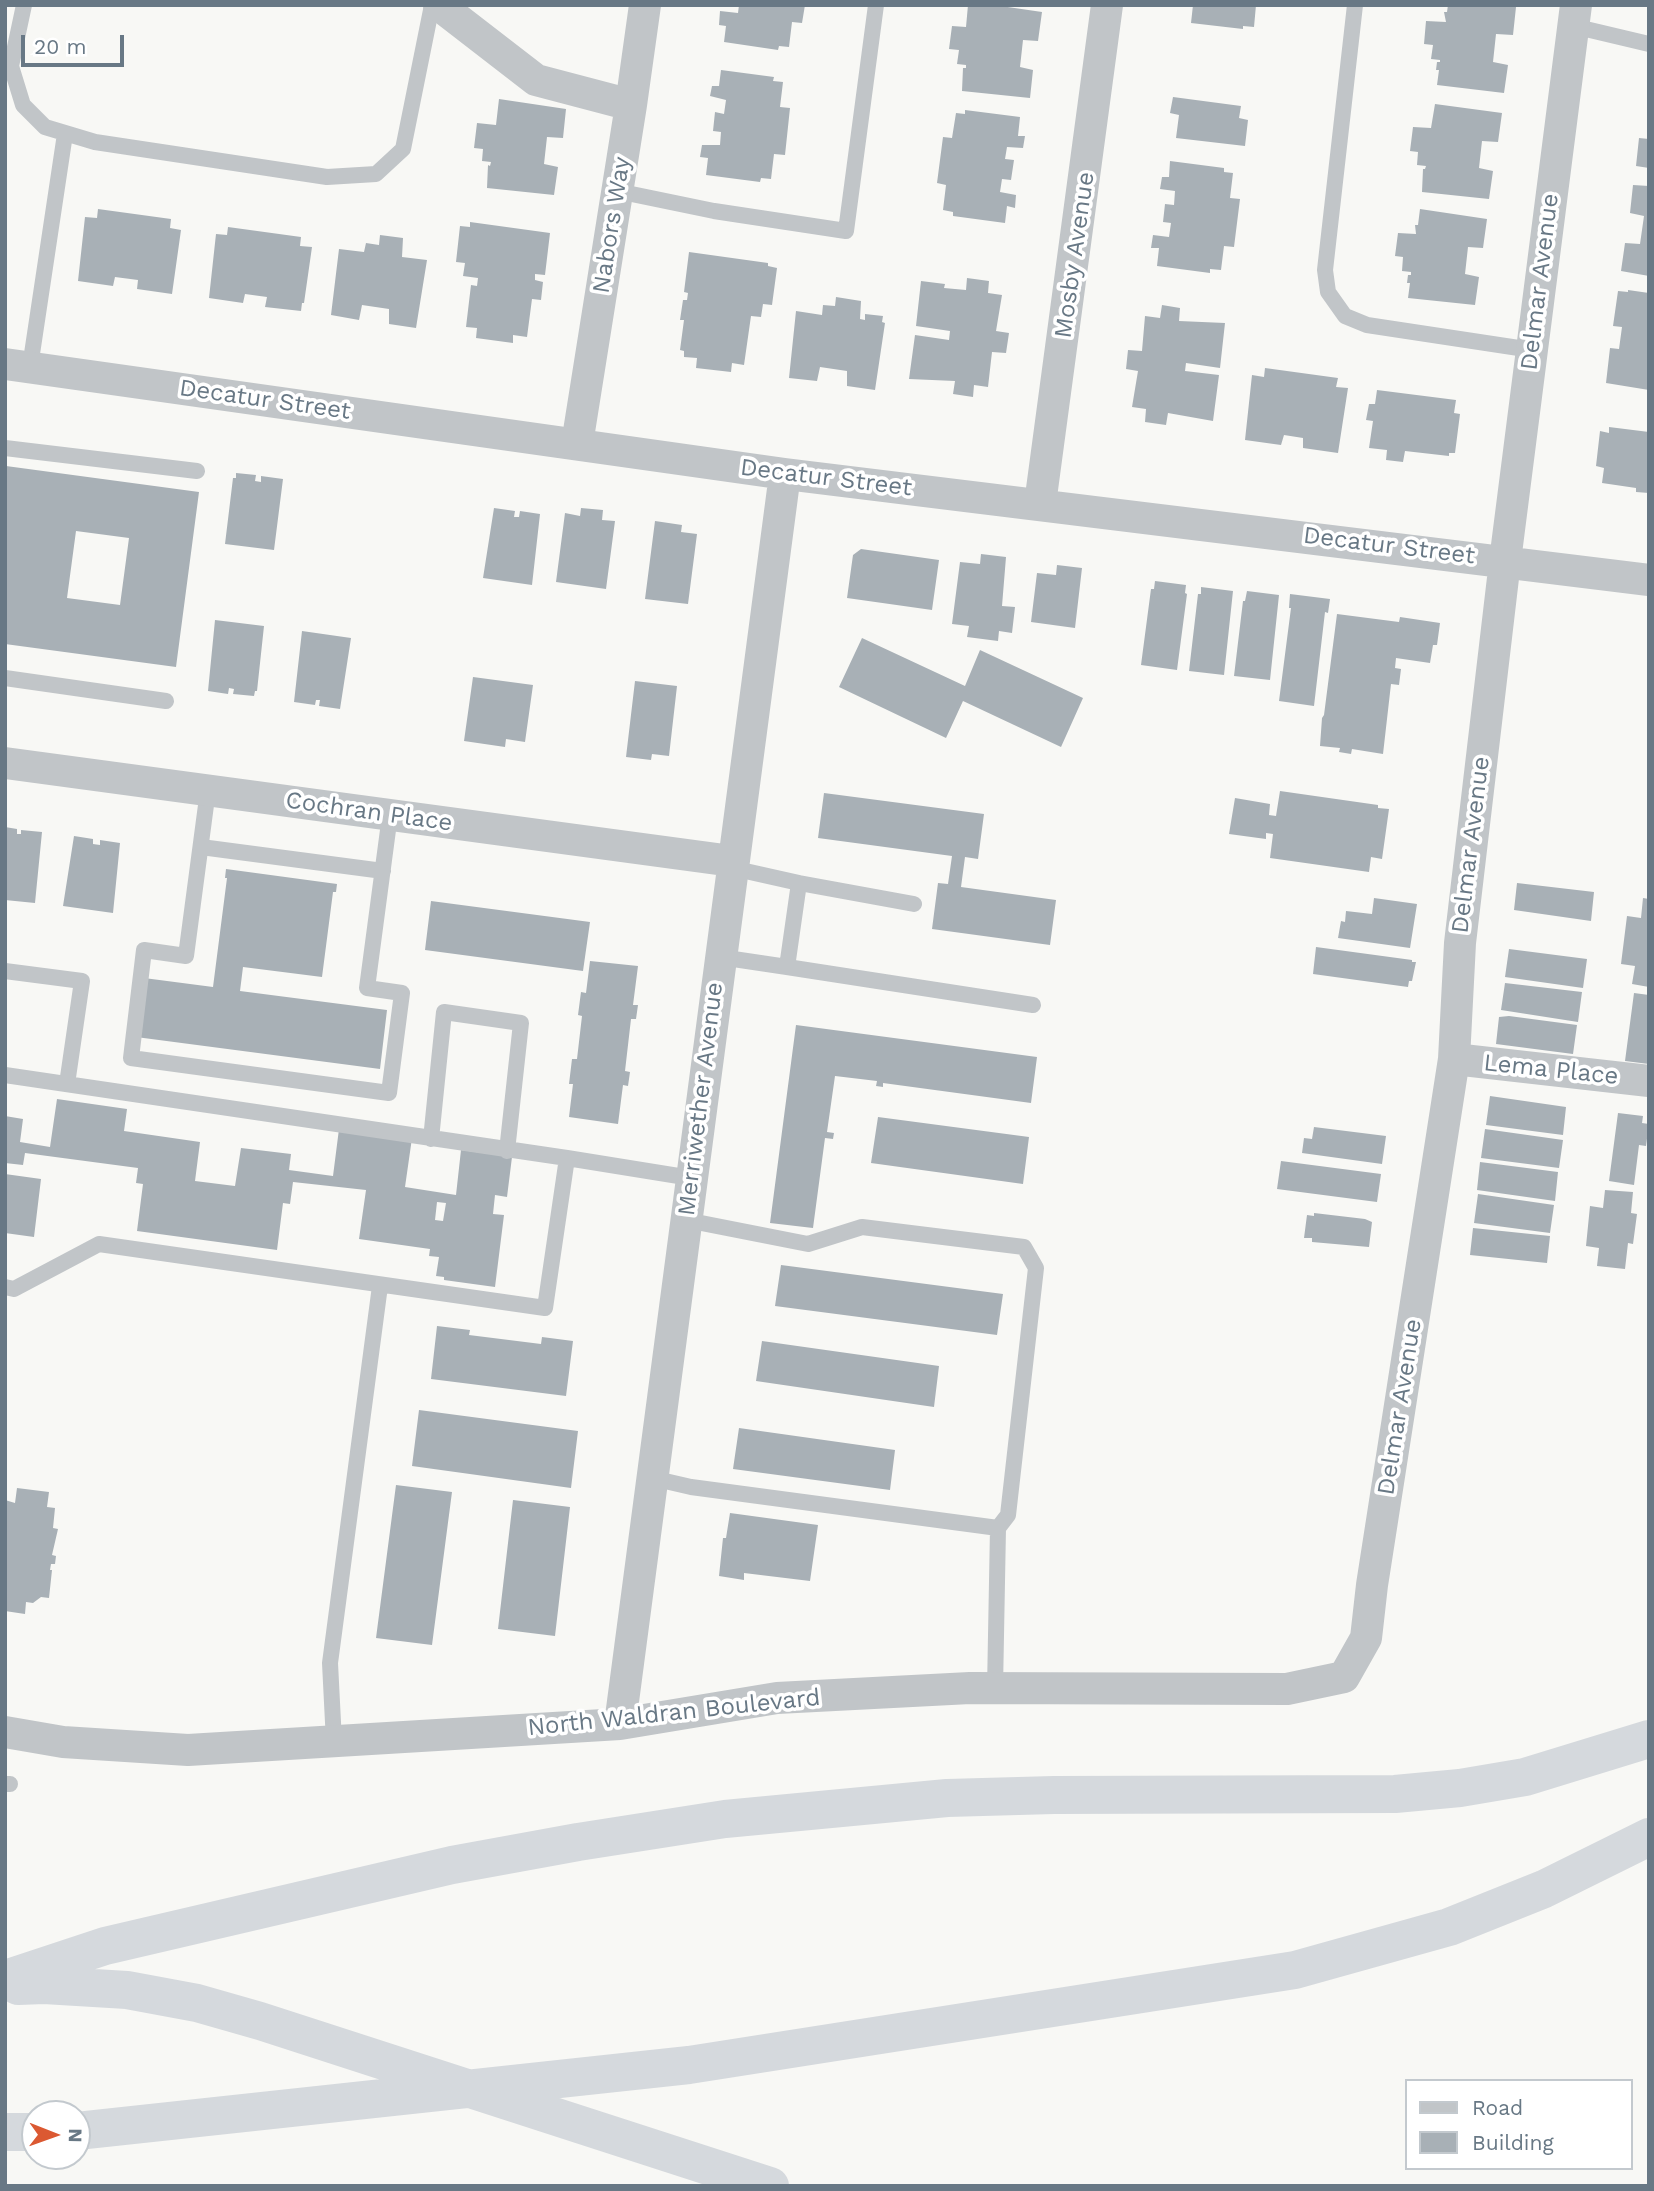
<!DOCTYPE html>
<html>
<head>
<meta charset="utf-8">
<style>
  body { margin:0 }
  #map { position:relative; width:1654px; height:2191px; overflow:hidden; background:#f8f8f5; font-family:"Work Sans",sans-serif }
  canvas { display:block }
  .frame { position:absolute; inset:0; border:7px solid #687885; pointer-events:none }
  .legend { position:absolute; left:1405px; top:2079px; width:228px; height:91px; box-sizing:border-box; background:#fff; border:2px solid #c3c9ce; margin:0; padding:9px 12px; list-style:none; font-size:21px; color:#687885 }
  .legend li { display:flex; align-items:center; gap:14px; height:35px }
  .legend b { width:35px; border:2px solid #c3c9ce }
  .north { position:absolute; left:21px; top:2100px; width:70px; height:70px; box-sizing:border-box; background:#fff; border:2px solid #c3c9ce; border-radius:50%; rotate:91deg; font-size:19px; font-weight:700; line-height:28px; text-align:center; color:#687885 }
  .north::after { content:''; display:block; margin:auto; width:24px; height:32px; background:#db5932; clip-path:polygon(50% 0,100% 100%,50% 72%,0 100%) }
  .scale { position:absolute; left:21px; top:35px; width:103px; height:32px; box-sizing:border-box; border:4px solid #687885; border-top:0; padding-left:9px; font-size:21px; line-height:24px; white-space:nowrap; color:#687885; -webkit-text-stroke:5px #fff; paint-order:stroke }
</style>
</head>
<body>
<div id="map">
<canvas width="1654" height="2191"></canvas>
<div class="frame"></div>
<ul class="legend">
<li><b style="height:9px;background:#c1c5c8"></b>Road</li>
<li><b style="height:19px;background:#a8b0b6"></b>Building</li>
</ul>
<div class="north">N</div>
<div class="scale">20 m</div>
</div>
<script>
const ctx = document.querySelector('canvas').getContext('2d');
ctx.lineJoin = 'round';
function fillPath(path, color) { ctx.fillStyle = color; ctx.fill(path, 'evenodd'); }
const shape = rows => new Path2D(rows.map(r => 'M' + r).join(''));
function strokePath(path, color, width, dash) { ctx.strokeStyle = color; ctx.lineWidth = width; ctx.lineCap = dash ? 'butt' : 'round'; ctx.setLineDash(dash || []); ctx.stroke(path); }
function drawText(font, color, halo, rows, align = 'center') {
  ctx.font = font + ' "Work Sans",sans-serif'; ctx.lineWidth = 7; ctx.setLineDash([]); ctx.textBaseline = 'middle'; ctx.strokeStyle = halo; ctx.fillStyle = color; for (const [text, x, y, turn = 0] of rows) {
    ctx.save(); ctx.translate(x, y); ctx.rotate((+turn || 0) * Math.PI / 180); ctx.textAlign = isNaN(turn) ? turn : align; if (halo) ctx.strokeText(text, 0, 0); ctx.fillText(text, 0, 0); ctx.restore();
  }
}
fillPath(shape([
  [739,5,805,5,802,23,792,22,789,47,779,46,778,50,724,42,726,26,719,25,720,11,738,13],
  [968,5,994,5,1042,12,1038,41,1023,40,1020,67,1033,70,1030,98,962,91,963,68,966,68,966,65,957,64,959,50,949,49,952,26,966,27],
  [1193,5,1256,5,1254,27,1243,26,1243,29,1191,23],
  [1448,5,1516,7,1513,35,1496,34,1493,62,1508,65,1504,93,1437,85,1439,70,1436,70,1437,62,1440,62,1440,60,1431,59,1433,45,1424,44,1426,21,1446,22,1444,12,1447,12],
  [721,70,774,77,773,81,783,82,780,107,790,108,785,155,774,154,771,179,761,178,760,182,706,175,708,158,700,157,702,145,720,145,721,132,713,131,715,112,724,114,726,100,710,96,712,86,719,86],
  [1173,97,1241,106,1239,118,1248,120,1245,146,1176,138,1179,115,1170,113],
  [499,99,566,109,563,138,547,137,544,164,558,167,554,195,487,188,488,165,490,166,491,162,482,161,483,149,474,148,477,123,496,125],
  [1435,104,1502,113,1498,142,1482,141,1479,168,1493,171,1489,199,1422,192,1423,169,1425,169,1426,166,1417,165,1418,152,1410,151,1413,127,1431,128],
  [965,110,1020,117,1018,136,1025,136,1023,148,1007,147,1005,159,1014,160,1011,180,1002,179,1000,192,1016,195,1015,208,1007,206,1005,223,953,216,953,212,943,210,946,185,937,183,943,137,952,138,956,113,965,114],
  [1639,138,1649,139,1649,168,1636,166],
  [1170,161,1224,168,1224,172,1233,173,1230,198,1240,199,1234,247,1224,246,1221,270,1210,269,1210,273,1157,266,1159,248,1151,248,1153,235,1169,237,1171,223,1163,222,1165,204,1174,205,1175,191,1160,189,1162,177,1169,177],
  [1633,185,1649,186,1649,276,1621,271,1625,243,1640,244,1644,216,1630,213],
  [98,209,171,219,170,228,181,230,172,294,137,289,138,280,115,277,113,286,78,281,85,217,97,218],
  [1420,209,1487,219,1483,248,1468,247,1465,274,1479,277,1475,305,1408,298,1410,283,1407,283,1408,275,1411,275,1411,272,1402,271,1403,257,1395,256,1398,233,1416,234,1415,225,1418,225],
  [470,222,550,233,545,275,535,274,535,280,543,282,541,300,532,299,527,337,513,335,513,343,476,338,477,328,466,327,471,285,477,286,478,278,463,276,465,263,456,262,460,226,470,227],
  [228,227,301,237,300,246,312,247,304,303,302,303,301,311,265,307,267,297,245,294,243,303,209,298,216,234,227,235],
  [380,235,403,238,402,257,427,260,416,328,389,324,389,309,362,305,359,320,331,315,339,249,364,252,366,243,379,245],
  [689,252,768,263,768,266,777,268,772,305,763,304,761,317,751,316,744,365,732,363,731,372,696,368,697,358,684,357,684,351,680,350,684,320,680,320,683,300,687,300,688,293,684,292],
  [967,278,989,281,988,293,1002,295,996,331,1009,333,1006,353,992,352,988,387,974,385,973,397,953,394,955,381,909,379,915,335,949,340,950,331,916,326,921,281,945,284,944,288,966,290],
  [1628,290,1649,293,1649,390,1606,383,1610,348,1619,349,1622,327,1613,326,1618,291,1628,292],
  [836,297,861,301,860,319,865,320,865,314,883,316,882,322,885,323,875,390,847,386,847,371,820,367,817,381,789,378,796,311,822,315,823,305,835,306],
  [1162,305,1180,308,1179,321,1225,323,1220,368,1186,363,1185,371,1219,375,1213,421,1168,413,1166,425,1145,422,1146,409,1132,407,1138,371,1126,369,1128,350,1142,351,1145,316,1160,318],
  [1265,368,1338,378,1336,387,1348,388,1338,453,1303,448,1303,438,1284,435,1281,445,1245,440,1252,375,1264,377],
  [1377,390,1456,400,1454,413,1460,414,1455,453,1449,453,1449,456,1405,451,1403,462,1386,460,1387,450,1369,448,1373,421,1366,420,1369,404,1375,404],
  [1609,427,1649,432,1649,493,1636,492,1636,488,1602,483,1604,468,1596,466,1600,431,1609,433],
  [6,466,199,492,176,667,5,644],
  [76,531,129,538,120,605,67,598],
  [236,473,256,475,255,481,261,482,261,476,283,479,274,550,225,544,233,478,236,478],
  [494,508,515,511,514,517,519,517,520,511,540,514,532,585,483,578],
  [581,508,603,510,602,520,615,521,606,589,556,582,565,513,580,516],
  [655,521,682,525,681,532,697,534,688,604,645,599],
  [861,549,939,560,932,610,847,598,853,555],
  [981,554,1006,557,1002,606,1015,607,1012,633,999,631,998,641,967,637,969,626,952,624,960,562,980,564],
  [1057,565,1082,568,1075,628,1031,622,1037,573,1056,575],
  [1155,581,1186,585,1185,593,1187,594,1177,670,1141,665,1151,589,1154,589],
  [1201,587,1233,591,1224,675,1189,671,1198,594,1201,594],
  [1247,591,1279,595,1270,680,1234,676,1243,601,1245,601],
  [1290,594,1330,599,1328,613,1325,612,1314,706,1279,701,1291,608,1289,608],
  [1337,614,1399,622,1400,617,1440,623,1437,645,1433,645,1430,663,1396,658,1395,668,1401,669,1399,685,1391,684,1383,754,1352,749,1351,754,1339,752,1340,748,1320,746,1322,718,1324,715],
  [215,620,264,626,257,691,255,691,254,696,233,694,234,689,229,688,228,694,208,691],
  [302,631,351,638,340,709,319,706,320,700,316,700,315,705,294,702],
  [862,638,965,686,980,650,1083,698,1061,747,963,701,946,738,839,687],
  [473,677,533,685,525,742,506,739,505,747,464,741],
  [635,681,677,686,669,756,652,754,651,760,626,757],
  [1280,791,1378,805,1378,808,1389,809,1382,859,1371,857,1369,872,1270,858,1273,834,1266,833,1266,839,1229,834,1235,798,1270,804,1269,815,1276,816],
  [824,793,984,814,978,859,965,857,961,887,1056,900,1050,945,932,929,938,883,948,884,952,856,818,838],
  [5,827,17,829,17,834,21,834,21,830,42,832,35,903,5,900],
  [74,836,93,839,93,844,100,845,100,840,120,843,113,913,63,906],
  [226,869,337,884,336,892,333,892,322,977,243,967,240,991,387,1010,380,1069,136,1037,144,978,213,987,227,878,225,878],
  [1517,883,1594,892,1591,921,1514,910],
  [1374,898,1417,904,1410,948,1338,938,1341,921,1345,922,1346,911,1372,914],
  [1643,898,1649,899,1649,987,1632,984,1635,966,1621,964,1627,916,1641,918],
  [431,901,590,922,583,971,425,950],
  [1316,947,1412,960,1412,962,1416,962,1412,981,1409,981,1408,987,1313,974],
  [1509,949,1587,959,1583,988,1505,977],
  [590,961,638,966,633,1005,638,1005,636,1019,631,1019,625,1071,630,1072,628,1086,623,1085,618,1124,569,1117,573,1084,569,1084,572,1059,577,1059,582,1016,578,1015,581,992,586,993],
  [1505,983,1582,992,1578,1022,1501,1010],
  [1634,993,1649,995,1649,1064,1625,1061],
  [1509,1016,1577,1025,1573,1054,1496,1044,1499,1017],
  [796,1025,1037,1057,1031,1103,883,1083,883,1087,876,1086,877,1081,835,1076,827,1132,834,1133,833,1139,825,1138,813,1228,770,1223],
  [1490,1096,1566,1107,1563,1135,1486,1125],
  [57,1099,127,1109,124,1131,200,1142,195,1181,235,1186,241,1148,291,1154,289,1170,333,1176,339,1129,412,1138,405,1187,456,1195,461,1150,512,1157,507,1197,495,1195,493,1214,504,1215,495,1287,444,1280,444,1277,436,1276,439,1257,429,1256,430,1249,359,1239,366,1190,293,1182,290,1204,283,1203,277,1250,137,1231,143,1184,136,1183,138,1168,25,1153,23,1165,5,1163,5,1116,23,1119,20,1142,50,1147],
  [437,1202,446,1203,443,1221,435,1220],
  [1618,1113,1643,1116,1642,1123,1649,1124,1646,1146,1639,1145,1634,1185,1609,1181],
  [878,1117,1029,1137,1023,1184,871,1163],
  [1314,1127,1386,1136,1382,1164,1302,1153,1304,1138,1312,1139],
  [1485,1129,1563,1140,1559,1168,1481,1158],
  [1281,1161,1381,1174,1377,1202,1277,1189],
  [1480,1162,1558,1172,1555,1201,1477,1190],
  [5,1174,41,1179,34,1237,5,1233],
  [1605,1190,1633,1192,1631,1213,1637,1214,1633,1244,1628,1243,1625,1269,1597,1266,1599,1248,1586,1246,1590,1206,1603,1208],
  [1478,1194,1554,1205,1550,1233,1474,1223],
  [1314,1213,1365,1219,1372,1222,1369,1247,1312,1242,1312,1238,1304,1238,1307,1215,1314,1216],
  [1473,1228,1550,1236,1547,1263,1470,1255],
  [781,1265,1003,1294,997,1335,775,1306],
  [437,1326,470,1330,469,1335,541,1344,542,1337,573,1341,566,1396,431,1379],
  [762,1341,939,1366,934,1407,756,1381],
  [419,1410,578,1431,571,1488,412,1466],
  [739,1428,895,1450,890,1490,733,1469],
  [396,1485,452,1492,432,1645,376,1638],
  [17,1488,49,1492,47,1507,55,1508,53,1528,58,1529,52,1555,56,1556,55,1564,51,1564,50,1570,52,1570,49,1598,41,1597,33,1603,26,1602,25,1614,5,1611,5,1500,15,1503],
  [513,1500,570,1507,555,1636,498,1629],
  [730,1513,818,1525,810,1581,744,1573,744,1580,719,1576,723,1538,726,1538]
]), '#a8b0b6');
strokePath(shape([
  [24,5,11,66,23,105,45,127,95,142,327,177,376,174,403,149,432,5],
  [1355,5,1325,270,1328,292,1345,316,1367,325,1532,350],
  [1573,26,1649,44],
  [617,191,714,211,846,231,876,5],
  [30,367,65,134],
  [5,448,197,471],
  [5,678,166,701],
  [208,790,186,956,144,950,131,1058,389,1093,402,993,367,988,390,815],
  [201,847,383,871],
  [799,883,914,904],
  [720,957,787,967,799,883,732,868],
  [787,967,1033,1005],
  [5,971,82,981,67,1084],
  [5,1075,567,1158,545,1308,99,1244,14,1289,5,1287],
  [431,1139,444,1012,521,1023,507,1151],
  [567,1158,691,1178],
  [652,1478,691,1487,998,1528,1008,1515,1036,1268,1024,1247,862,1227,808,1244,686,1220],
  [995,1689,998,1528],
  [334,1742,330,1663,380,1286],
  [5,1784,10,1784]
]), '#c1c5c8', 16);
strokePath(shape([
  [439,5,536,80,631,105],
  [5,364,785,474,1649,580],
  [577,444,631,105,645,5],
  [1040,504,1107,5],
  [5,763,732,861],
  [1454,1059,1649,1081],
  [620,1724,785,474],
  [5,1732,63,1742,188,1750,620,1724,777,1698,970,1688,1287,1689,1344,1677,1366,1638,1372,1585,1454,1059,1460,943,1505,561,1576,5]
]), '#c1c5c8', 32);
strokePath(shape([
  [5,1979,105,1946,452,1865,578,1842,725,1819,947,1798,1054,1795,1395,1794,1460,1788,1525,1777,1649,1739],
  [18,1986,44,1985,127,1990,197,2003,260,2021,770,2186],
  [77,2131,689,2065,1295,1970,1449,1927,1544,1889,1649,1837],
  [5,2132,35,2132]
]), '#d5d9dd', 38);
drawText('24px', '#687885', '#fff', [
  ["Nabors Way",612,225,-81],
  ["Mosby Avenue",1075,255,-82],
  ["Delmar Avenue",1540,282,-83],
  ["Decatur Street",265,400,8],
  ["Decatur Street",826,478,7],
  ["Decatur Street",1389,546,7],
  ["Cochran Place",369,812,8],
  ["Delmar Avenue",1471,845,-83],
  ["Lema Place",1551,1070,6],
  ["Merriwether Avenue",701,1099,-83],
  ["Delmar Avenue",1400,1407,-81],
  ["North Waldran Boulevard",674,1713,-6]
]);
</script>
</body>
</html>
